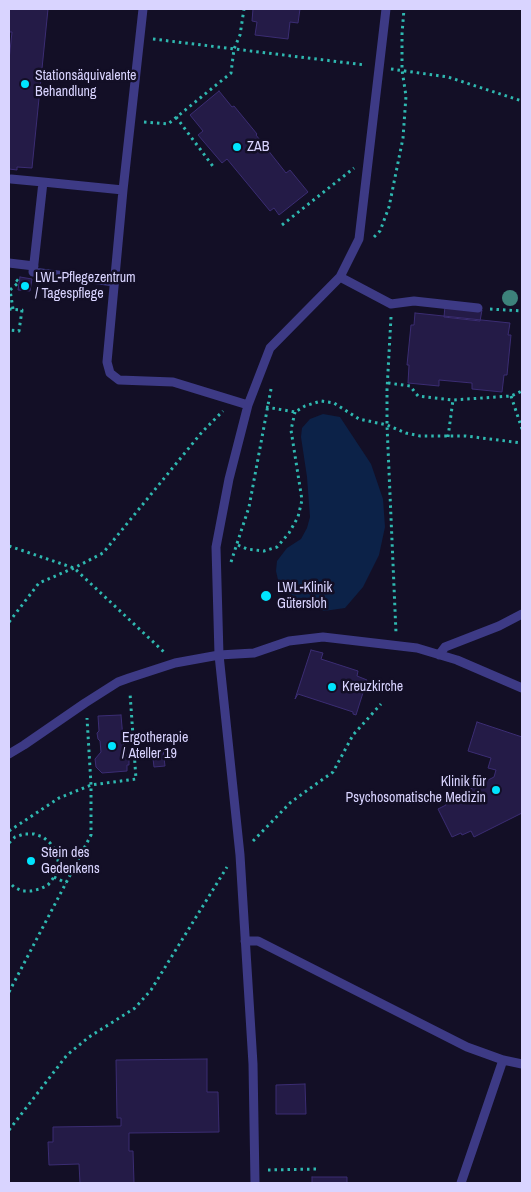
<!DOCTYPE html>
<html>
<head>
<meta charset="utf-8">
<style>
  body { margin:0 }
  #map { position:relative; width:531px; height:1192px; overflow:hidden; background:#130f26; font-family:"Archivo Narrow",sans-serif }
  canvas { display:block }
  .frame { position:absolute; inset:0; border:10px solid #d9d4ff; pointer-events:none }
</style>
</head>
<body>
<div id="map">
<canvas width="531" height="1192"></canvas>
<div class="frame"></div>
</div>
<script>
const ctx = document.querySelector('canvas').getContext('2d');
ctx.lineJoin = 'round';
function fillPath(path, color) { ctx.fillStyle = color; ctx.fill(path, 'evenodd'); }
const shape = rows => new Path2D(rows.map(r => 'M' + r).join(''));
function strokePath(path, color, width, dash) { ctx.strokeStyle = color; ctx.lineWidth = width; ctx.lineCap = dash ? 'butt' : 'round'; ctx.setLineDash(dash || []); ctx.stroke(path); }
function drawText(font, color, halo, rows, align = 'center') {
  ctx.font = font + ' "Archivo Narrow",sans-serif'; ctx.lineWidth = 5; ctx.setLineDash([]); ctx.textBaseline = 'middle'; ctx.strokeStyle = halo; ctx.fillStyle = color; for (const [text, x, y, turn = 0] of rows) {
    ctx.save(); ctx.translate(x, y); ctx.rotate((+turn || 0) * Math.PI / 180); ctx.textAlign = isNaN(turn) ? turn : align; if (halo) ctx.strokeText(text, 0, 0); ctx.fillText(text, 0, 0); ctx.restore();
  }
}
fillPath(shape([
  [323,414,340,417,371,464,383,499,385,527,379,555,363,587,345,608,324,611,290,596,279,584,276,571,277,561,287,548,301,539,307,528,310,517,307,477,301,437,302,428,310,419]
]), '#0c2248');
const building = shape([
  [9,9,48,9,32,168,17,167,17,170,9,169,9,60,12,32,9,32,9,9],
  [253,9,300,9,298,23,290,22,288,39,255,35,257,22,252,21,253,9],
  [219,91,232,107,234,106,257,134,256,135,286,173,290,170,308,192,279,215,274,208,270,211,227,159,222,163,198,135,203,131,190,115,219,91],
  [20,277,32,279,30,291,18,290,20,277],
  [445,306,482,310,480,321,444,317,445,306],
  [415,313,510,323,508,335,511,335,507,375,504,375,502,392,472,389,472,383,439,380,439,386,408,383,409,365,407,365,411,325,414,325,415,313],
  [311,650,323,653,321,659,358,671,357,676,367,680,356,715,353,714,353,712,298,694,295,699,311,650],
  [121,715,124,750,125,750,126,756,129,756,129,765,127,765,127,771,102,773,96,767,95,759,101,752,100,741,98,739,97,733,99,731,98,716,121,715],
  [477,722,522,737,522,813,474,837,471,831,462,835,461,833,452,837,438,809,446,805,445,802,494,777,496,770,488,768,491,758,468,751,477,722],
  [163,749,165,766,154,767,152,750,163,749],
  [207,1059,207,1092,218,1092,219,1132,129,1133,129,1151,133,1151,134,1183,80,1183,79,1164,49,1165,48,1142,53,1142,53,1127,121,1126,121,1118,117,1118,116,1060,207,1059],
  [305,1084,306,1114,276,1114,276,1085,305,1084],
  [312,1177,347,1177,347,1183,312,1183,312,1177]
]);
fillPath(building, '#241b47');
strokePath(building, '#3b2d73', 1);
strokePath(shape([
  [153,39,365,65],
  [391,69,448,77,522,101],
  [176,117,215,169],
  [144,122,168,124,231,73,234,49,240,35,244,9],
  [282,225,354,168],
  [374,237,380,231,389,207,403,138,406,96,402,70,402,34,404,9],
  [9,309,22,310,19,331,9,330],
  [13,309,10,290,19,282,14,278],
  [490,309,522,311],
  [391,317,387,390,387,425,396,633],
  [388,383,410,386,418,396,453,400,511,396,522,391],
  [511,396,522,429],
  [266,407,295,412,305,406,321,401,334,403,359,419,387,425,406,433,420,436,466,436,522,443],
  [448,437,453,400],
  [238,545,247,549,264,551,277,547,289,533,298,517,302,500,291,430,295,412],
  [9,546,74,568,164,652],
  [231,562,249,507,271,389],
  [9,622,39,583,74,568,103,553,202,432,223,411],
  [9,831,59,798,91,785,136,779,130,693],
  [253,841,291,802,333,772,353,735,381,704],
  [9,843,15,837,24,834,34,834,43,837,50,843,56,851,58,860,57,869,54,877,48,885,40,889,31,891,22,891,14,887,9,882],
  [54,877,66,883],
  [9,992,91,835,91,785,87,718],
  [9,1130,67,1055,89,1037,135,1008,151,990,227,867],
  [268,1170,319,1169]
]), '#2fb8b0', 3, [2.5, 4]);
strokePath(shape([
  [143,9,123,190,107,362,110,373,119,380,173,382,248,405],
  [11,179,43,182],
  [9,263,34,266],
  [340,277,391,304,414,301,478,308],
  [115,282,33,272,43,182,123,190],
  [439,655,445,647,499,626,522,614],
  [9,754,24,745,85,703,118,682,129,678,175,663,219,655,254,653,289,641,323,637,417,648,457,660,522,688],
  [245,941,258,941,467,1047,503,1060,522,1064],
  [255,1183,253,1064,240,855,219,655,216,547,229,479,248,405,270,348,340,277,359,239,386,9],
  [461,1183,503,1060]
]), '#3d3a85', 9);
ctx.fillStyle = '#3d827b';
for (const [x, y] of [
  [510,298]
]) { ctx.beginPath(); ctx.arc(x, y, 8, 0, 2 * Math.PI); ctx.fill(); }
for (const [x, y, r, color] of [
  [25,84,5,"#00e5ff"],
  [237,147,5,"#00e5ff"],
  [25,286,5,"#00e5ff"],
  [266,596,6,"#00e5ff"],
  [332,687,5,"#00e5ff"],
  [112,746,5,"#00e5ff"],
  [496,790,5,"#00e5ff"],
  [31,861,5,"#00e5ff"]
]) { const dot = new Path2D(); dot.arc(x, y, r, 0, 2 * Math.PI); ctx.fillStyle = color; ctx.fill(dot); strokePath(dot, '#130f26', 2); }
drawText('14px', '#d9d4ff', '#130f26', [
  ["Stationsäquivalente",35,76],
  ["Behandlung",35,92],
  ["ZAB",247,147],
  ["LWL-Pflegezentrum",35,278],
  ["/ Tagespflege",35,294],
  ["LWL-Klinik",277,588],
  ["Gütersloh",277,604],
  ["Kreuzkirche",342,687],
  ["Ergotherapie",122,738],
  ["/ Ateller 19",122,754],
  ["Klinik für",486,782,"right"],
  ["Psychosomatische Medizin",486,798,"right"],
  ["Stein des",41,853],
  ["Gedenkens",41,869]
], 'left');
</script>
</body>
</html>
